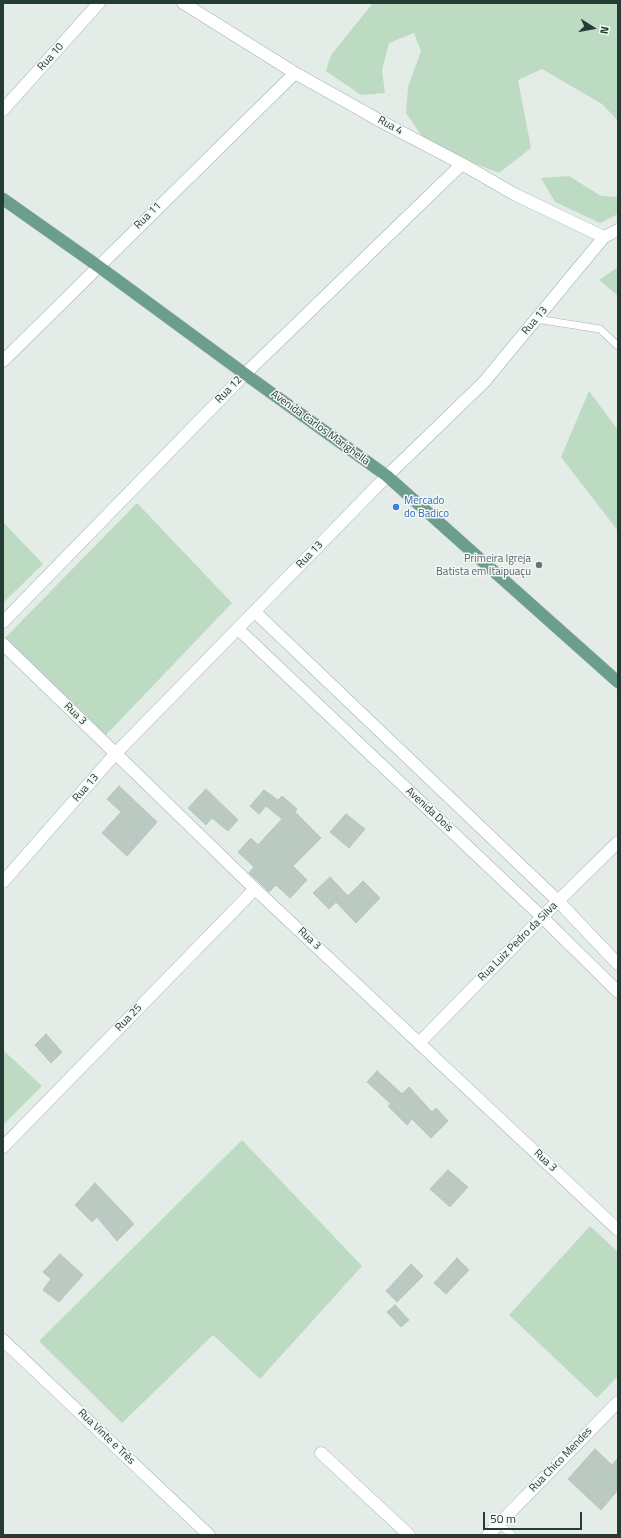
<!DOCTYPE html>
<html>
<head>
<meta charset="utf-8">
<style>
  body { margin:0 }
  #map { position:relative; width:621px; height:1538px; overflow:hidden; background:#e3ece7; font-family:"Titillium Web",sans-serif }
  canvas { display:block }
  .frame { position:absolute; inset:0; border:4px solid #243c33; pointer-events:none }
  .north { position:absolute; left:573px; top:8px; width:40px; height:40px; -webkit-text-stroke:3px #f3f8f5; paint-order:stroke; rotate:101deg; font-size:11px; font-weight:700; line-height:16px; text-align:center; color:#243c33 }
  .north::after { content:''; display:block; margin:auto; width:14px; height:18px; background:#243c33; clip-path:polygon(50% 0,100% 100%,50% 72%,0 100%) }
  .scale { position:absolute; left:483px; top:1512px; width:99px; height:18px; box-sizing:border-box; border:2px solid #243c33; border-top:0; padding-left:5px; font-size:12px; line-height:14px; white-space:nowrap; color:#243c33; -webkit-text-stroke:3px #f3f8f5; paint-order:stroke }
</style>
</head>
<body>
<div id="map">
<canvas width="621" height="1538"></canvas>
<div class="frame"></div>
<div class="north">N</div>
<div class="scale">50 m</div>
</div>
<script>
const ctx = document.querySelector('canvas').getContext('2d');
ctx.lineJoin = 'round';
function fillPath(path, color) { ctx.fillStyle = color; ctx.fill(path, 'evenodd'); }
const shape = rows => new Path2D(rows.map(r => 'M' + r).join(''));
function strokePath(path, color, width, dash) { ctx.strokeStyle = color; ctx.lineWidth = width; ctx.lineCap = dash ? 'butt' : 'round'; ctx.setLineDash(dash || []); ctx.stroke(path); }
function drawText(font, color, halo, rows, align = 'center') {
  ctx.font = font + ' "Titillium Web",sans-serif'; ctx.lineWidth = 3; ctx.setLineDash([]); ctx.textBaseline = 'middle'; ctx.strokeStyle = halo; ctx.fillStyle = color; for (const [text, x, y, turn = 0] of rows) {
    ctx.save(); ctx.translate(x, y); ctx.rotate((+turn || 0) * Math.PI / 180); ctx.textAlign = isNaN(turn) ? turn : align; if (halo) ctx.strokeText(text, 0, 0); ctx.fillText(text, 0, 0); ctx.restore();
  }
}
fillPath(shape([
  [373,3,618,3,618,121,602,104,542,69,518,80,531,148,499,173,429,146,406,113,408,87,421,51,414,33,389,43,382,70,385,93,361,95,326,71,331,55],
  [569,176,601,196,618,197,618,214,600,223,555,202,541,178],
  [618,267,618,296,599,280],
  [589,391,618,430,618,531,561,457],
  [137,503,232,603,105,736,4,639],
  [3,522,43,564,3,603],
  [3,1050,42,1086,3,1125],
  [242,1140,362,1266,260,1379,213,1335,122,1423,39,1341],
  [590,1226,618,1252,618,1376,597,1398,509,1315]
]), '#bddbc3');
const building = shape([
  [119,786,157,822,127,856,102,833,121,812,107,799,119,786],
  [206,789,238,820,228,831,212,818,206,825,188,808,206,789],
  [264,790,278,800,282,796,297,809,295,812,321,838,293,866,307,880,290,898,276,885,269,892,260,883,249,873,254,867,238,852,251,838,258,845,282,819,266,806,259,814,250,806,264,790],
  [346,814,365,829,349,848,330,832,346,814],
  [330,877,348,896,363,881,380,898,356,923,336,902,329,909,313,893,330,877],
  [46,1034,62,1052,51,1063,35,1045,46,1034],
  [377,1071,402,1094,409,1087,432,1112,436,1108,448,1121,431,1138,412,1119,407,1125,388,1106,391,1104,367,1082,377,1071],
  [448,1170,468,1187,450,1207,430,1189,448,1170],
  [95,1183,134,1224,117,1241,97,1217,92,1222,75,1205,95,1183],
  [60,1254,83,1275,59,1302,43,1290,51,1279,43,1272,60,1254],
  [457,1258,469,1270,446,1294,434,1283,457,1258],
  [411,1264,423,1276,397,1302,386,1291,411,1264],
  [395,1305,409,1320,401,1327,387,1312,395,1305],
  [595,1449,612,1465,618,1458,618,1490,601,1510,568,1479,595,1449]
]);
fillPath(building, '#bbc9c3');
strokePath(building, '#b6c5bd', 1);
const lane = shape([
  [536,319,600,329,618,346],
  [499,1524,512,1535]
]);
const street = shape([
  [183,3,295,73,384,123,462,164,516,195,604,237],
  [3,110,99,3],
  [3,361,295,73],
  [255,612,558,901,618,964],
  [3,622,245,374,462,164],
  [238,629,542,917,618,992],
  [3,644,255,889,618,1230],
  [3,882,116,753,387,476,484,382,604,237,618,230],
  [419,1043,558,901,618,842],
  [3,1147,255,889],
  [3,1340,209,1535],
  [321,1453,409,1535]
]);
const secondary = shape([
  [488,1535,618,1402]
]);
const primary = shape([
  [3,199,98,266,245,374,387,476,618,682]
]);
strokePath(lane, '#a6b4ad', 8);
strokePath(street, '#a6b4ad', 13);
strokePath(secondary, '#a2b7ae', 13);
strokePath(primary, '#c2c8c6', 13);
strokePath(lane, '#fff', 7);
strokePath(street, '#fff', 12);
strokePath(secondary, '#fff', 12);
strokePath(primary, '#6b9e8d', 12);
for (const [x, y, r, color] of [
  [396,507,4,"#3f7fe0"],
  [539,565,4,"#6b7280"]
]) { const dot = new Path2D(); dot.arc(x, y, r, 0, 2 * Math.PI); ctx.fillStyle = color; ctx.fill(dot); strokePath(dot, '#f3f8f5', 1.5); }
drawText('11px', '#243c33', '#f3f8f5', [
  ["Rua 10",51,57,-48],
  ["Rua 4",390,126,28],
  ["Rua 11",148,216,-45],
  ["Rua 13",535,321,-50],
  ["Rua 12",229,390,-46],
  ["Avenida Carlos Marighella",320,428,36],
  ["Rua 13",310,555,-46],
  ["Rua 3",75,714,44],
  ["Rua 13",86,788,-49],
  ["Avenida Dois",429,810,43],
  ["Rua 3",309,939,43],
  ["Rua Luiz Pedro da Silva",518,942,-45],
  ["Rua 25",129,1018,-46],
  ["Rua 3",545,1161,43],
  ["Rua Vinte e Três",106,1437,44],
  ["Rua Chico Mendes",561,1460,-46]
]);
drawText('11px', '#366cbe', '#f3f8f5', [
  ["Mercado",404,501],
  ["do Badico",404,514]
], 'left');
drawText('11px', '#5b616d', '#f3f8f5', [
  ["Primeira Igreja",531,559],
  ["Batista em Itaipuaçu",531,572]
], 'right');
</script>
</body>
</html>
